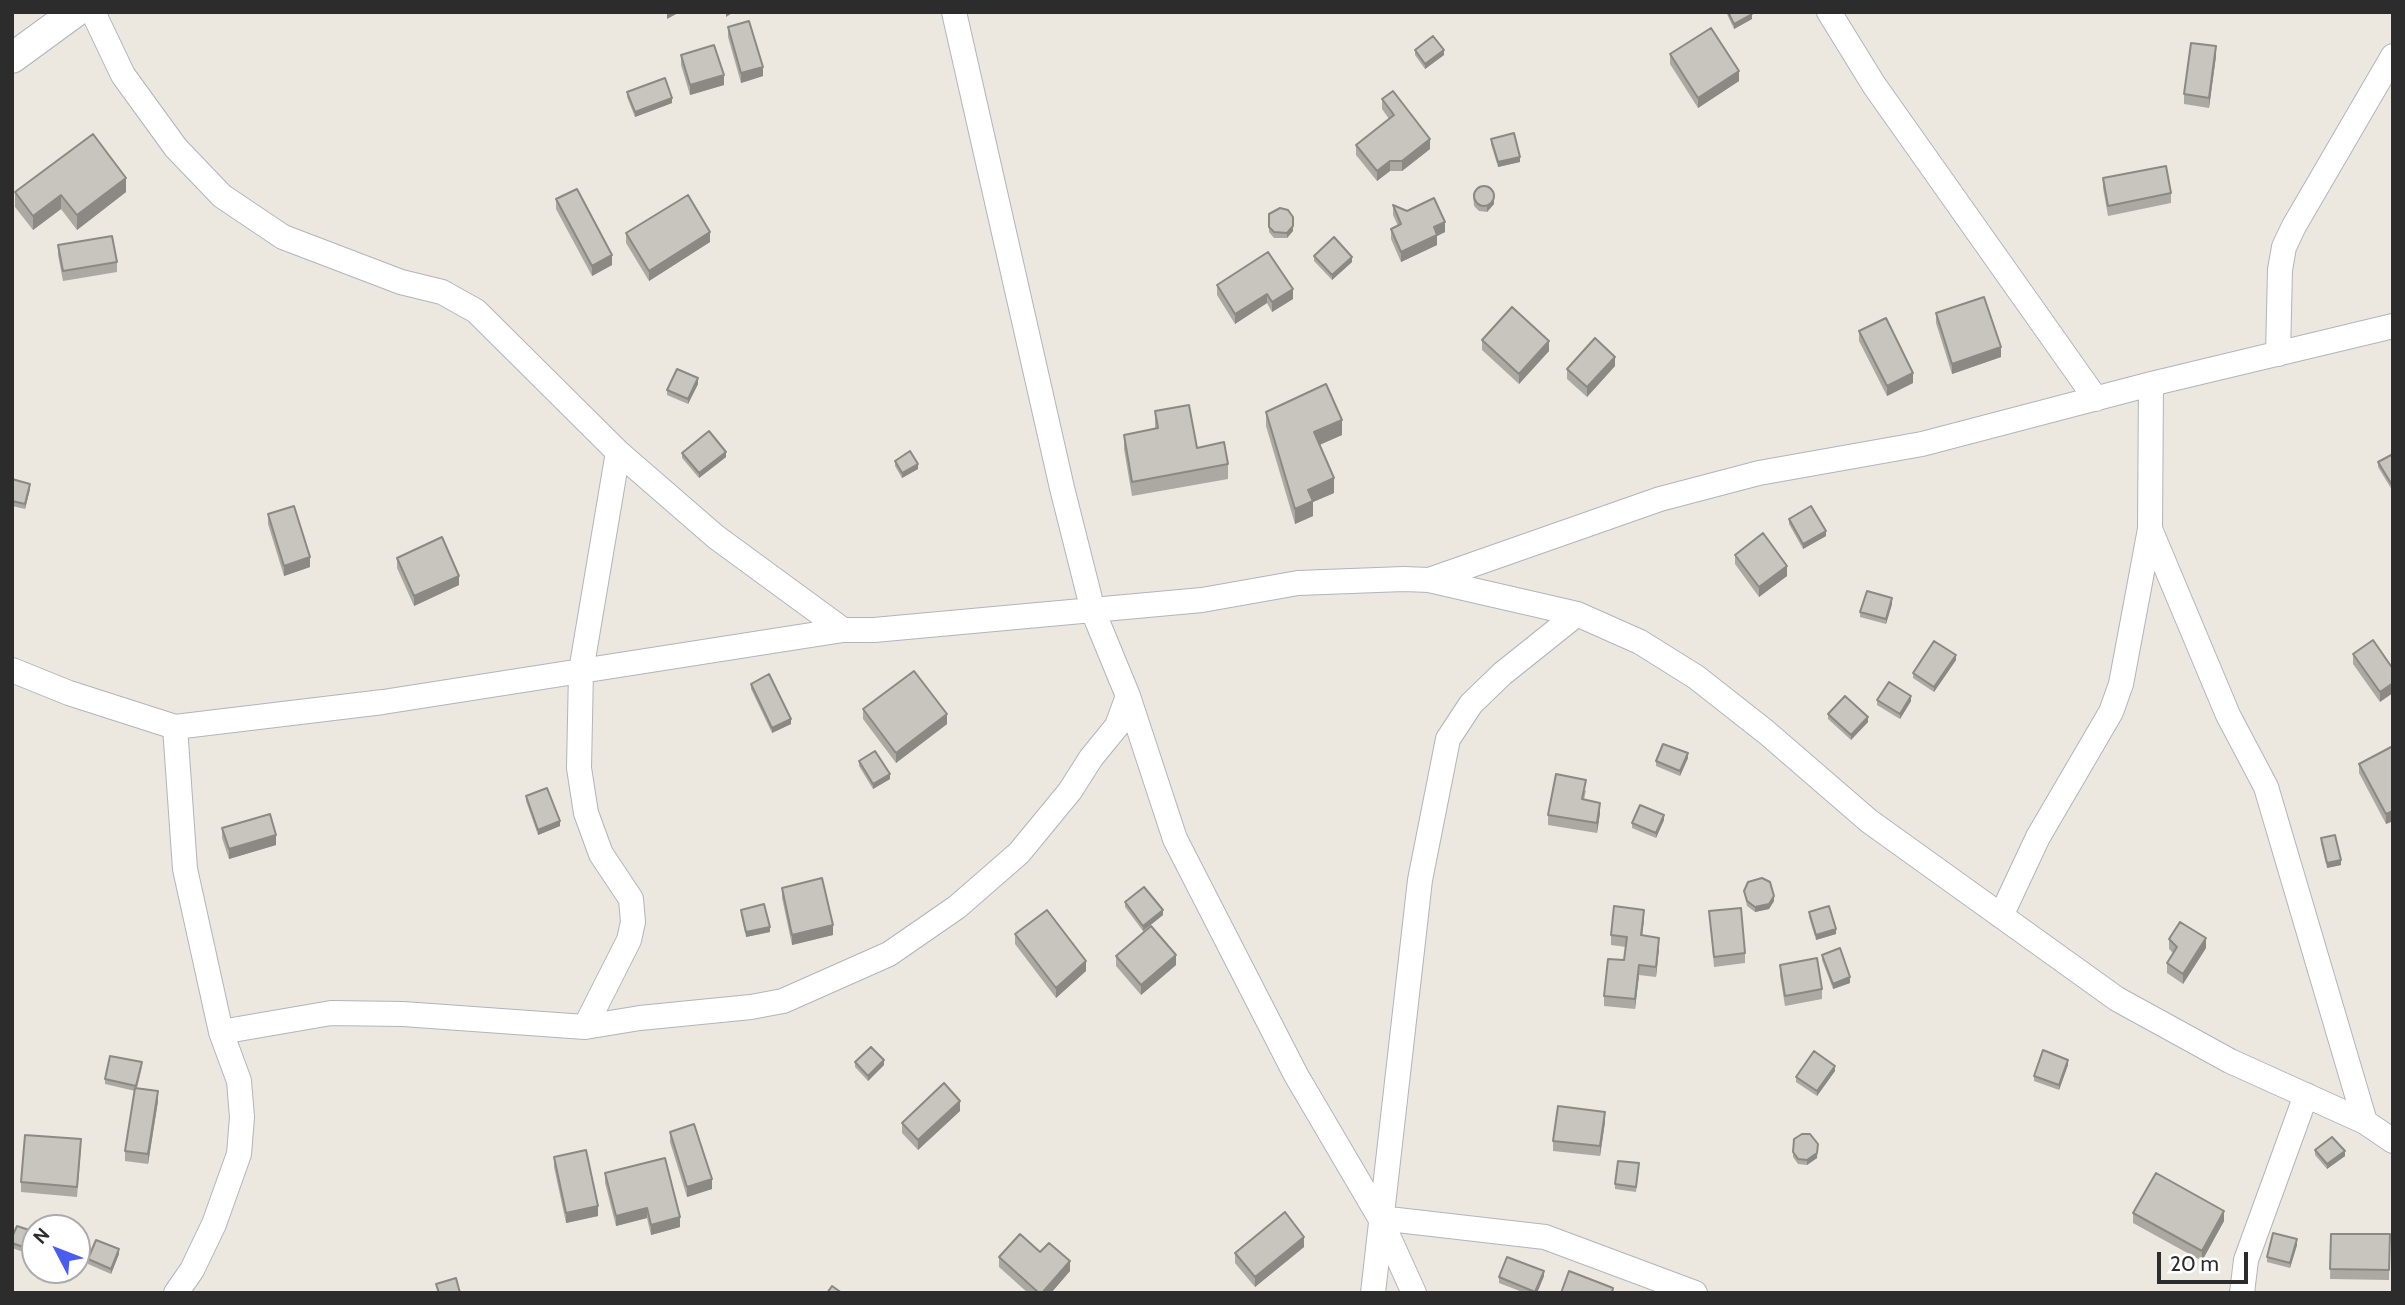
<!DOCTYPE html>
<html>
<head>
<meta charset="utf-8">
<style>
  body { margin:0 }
  #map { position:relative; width:2405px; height:1305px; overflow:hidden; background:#ece8df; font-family:Cabin,sans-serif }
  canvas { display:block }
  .frame { position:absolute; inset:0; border:14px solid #2c2c2c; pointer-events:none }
  .north { position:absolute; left:21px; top:1214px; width:70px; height:70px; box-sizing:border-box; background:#fff; border:2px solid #ababab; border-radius:50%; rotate:312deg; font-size:19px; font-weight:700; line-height:28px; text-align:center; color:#2c2c2c }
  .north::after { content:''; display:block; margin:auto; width:24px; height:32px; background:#4a5dee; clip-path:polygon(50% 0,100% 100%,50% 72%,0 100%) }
  .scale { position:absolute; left:2157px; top:1252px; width:91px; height:32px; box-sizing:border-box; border:4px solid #2c2c2c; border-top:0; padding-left:9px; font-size:21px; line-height:24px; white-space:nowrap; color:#2c2c2c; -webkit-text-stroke:5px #fff; paint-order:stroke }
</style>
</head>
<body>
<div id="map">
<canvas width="2405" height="1305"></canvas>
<div class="frame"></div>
<div class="north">N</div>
<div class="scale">20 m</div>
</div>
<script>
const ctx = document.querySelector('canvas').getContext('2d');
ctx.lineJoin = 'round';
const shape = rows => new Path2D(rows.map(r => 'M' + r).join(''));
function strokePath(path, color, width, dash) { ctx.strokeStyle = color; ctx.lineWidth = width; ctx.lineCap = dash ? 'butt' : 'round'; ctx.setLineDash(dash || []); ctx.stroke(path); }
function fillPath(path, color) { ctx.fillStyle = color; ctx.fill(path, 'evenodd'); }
const minor = shape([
  [93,12,123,75,176,148,222,196,283,237,401,282,442,292,476,311,618,452,716,537,843,630],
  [954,12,1062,488,1093,611,1128,696,1175,839,1296,1075,1380,1218,1414,1293],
  [1829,12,1874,85,2096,399],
  [2278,354,2280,270,2284,247,2294,226,2393,56],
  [2150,529,2228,715,2266,787,2365,1122],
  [1429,580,1660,499,1759,473,1922,444,2151,384,2393,326],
  [12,670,69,693,175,727,185,869,221,1032],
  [175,727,383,702,843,630,874,630,1202,600,1298,583,1404,579,1429,580,1577,614,1640,642,1696,677,1766,732,1869,821,2117,999,2230,1061,2365,1122,2393,1141],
  [2001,916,2038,837,2111,712,2121,684,2150,529,2151,384],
  [585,1027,629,940,633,922,631,899,601,854,586,813,579,768,581,671,618,452],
  [1380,1218,1545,1237,1695,1293],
  [176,1293,192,1270,214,1224,239,1154,242,1117,239,1081,221,1032,331,1013,403,1014,585,1027,640,1018,751,1007,783,1001,889,954,957,907,1019,853,1070,791,1091,758,1117,726,1128,696],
  [1373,1293,1420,880,1448,739,1471,704,1502,674,1577,614],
  [2242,1293,2246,1260,2306,1095]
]);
const tertiary = shape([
  [12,58,75,12]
]);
strokePath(minor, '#b2b4be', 26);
strokePath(tertiary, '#b2b4be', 32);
strokePath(minor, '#fff', 24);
strokePath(tertiary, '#fff', 30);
fillPath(shape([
  [1726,12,1751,12,1752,19,1734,29],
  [728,27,763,76,741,83,728,37],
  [1415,50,1444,55,1425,69,1415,55],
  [1670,54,1739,81,1698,108,1670,64],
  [681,55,724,85,690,95,681,65],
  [2216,56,2209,108,2184,104,2184,94],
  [627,92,672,103,635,117,627,97],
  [1382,99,1430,149,1402,171,1390,171,1377,181,1356,155,1356,145,1389,119,1382,109],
  [1491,139,1520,162,1498,167,1491,144],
  [2103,178,2171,193,2171,203,2108,216,2103,188],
  [15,192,126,192,77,230,61,209,33,230,15,207],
  [1473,193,1494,204,1487,212,1479,211,1474,206],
  [556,199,612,265,592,276,556,209],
  [1393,205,1445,232,1437,236,1437,245,1401,262,1391,239,1391,229,1398,226,1393,215],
  [1269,214,1293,217,1293,231,1287,238,1274,238,1269,232],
  [626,233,710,242,649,281,626,243],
  [58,245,117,262,117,272,63,281,58,255],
  [1314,256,1352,262,1332,280,1314,261],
  [1217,285,1293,299,1272,312,1267,303,1235,324,1217,295],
  [1936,313,2001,357,1952,374,1936,323],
  [1859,331,1913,383,1887,396,1859,341],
  [1482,340,1549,351,1519,384,1482,350],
  [1615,366,1587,397,1567,379,1567,369],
  [698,384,688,404,667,395,667,390],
  [1155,411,1197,448,1228,464,1228,479,1132,496,1124,449,1124,435,1155,429],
  [1266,412,1342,435,1320,445,1334,493,1313,502,1313,516,1295,524,1266,426],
  [682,453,726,457,699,478,682,458],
  [2393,454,2393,489,2392,490,2378,467,2378,462],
  [895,461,918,469,902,478,895,466],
  [12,479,30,489,25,509,12,506],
  [268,514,310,567,284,576,268,524],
  [1789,519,1826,536,1803,549,1789,524],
  [1735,555,1787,576,1759,597,1735,564],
  [397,558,459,585,414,606,397,568],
  [1892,604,1886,624,1860,617,1860,612],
  [2353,654,2393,669,2380,702,2353,664],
  [1956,660,1934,692,1913,678,1913,673],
  [751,684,791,724,772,733,751,689],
  [1877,700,1911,701,1900,719,1877,705],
  [863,709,947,724,896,763,863,719],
  [1828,714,1868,722,1851,740,1828,719],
  [2393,746,2393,821,2386,824,2359,773,2359,764],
  [1688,758,1680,776,1656,766,1656,761],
  [859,761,890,779,873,789,859,766],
  [1586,790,1584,800,1600,813,1597,833,1548,825,1548,815],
  [526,796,560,826,538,835,526,801],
  [1664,820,1656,838,1632,828,1632,823],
  [222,828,276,845,229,859,222,838],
  [2321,838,2341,865,2327,868,2321,843],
  [782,888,833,935,792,945,782,898],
  [1744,891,1774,901,1769,909,1755,912,1747,906],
  [1125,902,1163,915,1143,931,1125,907],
  [741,910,770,932,746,937,741,915],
  [1709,911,1745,953,1745,963,1714,967],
  [1809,912,1836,934,1816,940,1809,917],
  [1644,920,1642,935,1659,948,1656,977,1639,975,1635,1009,1604,1006,1604,996,1624,960,1626,947,1611,945,1611,935],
  [1015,934,1086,971,1056,998,1015,944],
  [2169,939,2206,948,2183,984,2167,973,2167,963,2173,953,2169,949],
  [1822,955,1850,983,1833,989,1822,960],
  [1116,956,1176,965,1141,995,1116,966],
  [1780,965,1822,989,1822,999,1785,1006,1780,975],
  [855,1062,884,1065,868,1081,855,1067],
  [2068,1065,2059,1090,2034,1081,2034,1076],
  [142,1067,137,1088,158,1101,148,1164,125,1161,125,1151,135,1091,105,1084,105,1079],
  [1835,1071,1817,1096,1796,1082,1796,1077],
  [960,1111,918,1150,902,1133,902,1123],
  [1605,1122,1600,1156,1553,1151,1553,1141],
  [670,1132,712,1189,687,1197,670,1142],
  [81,1149,77,1197,21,1192,21,1182],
  [2315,1150,2345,1156,2327,1169,2315,1155],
  [1793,1152,1817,1158,1807,1165,1798,1164,1793,1157],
  [554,1157,598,1216,566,1223,554,1167],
  [1639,1168,1636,1192,1615,1189,1615,1184],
  [605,1173,680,1227,651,1235,647,1218,616,1226,605,1183],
  [2133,1213,2224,1221,2202,1261,2133,1223],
  [35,1232,35,1256,12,1248,12,1237],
  [2331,1234,2390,1234,2389,1280,2330,1279],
  [2297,1245,2290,1268,2267,1262,2267,1257],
  [1304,1247,1255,1287,1235,1263,1235,1253],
  [1040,1252,1070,1271,1051,1293,1028,1293,999,1267,999,1257],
  [119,1254,111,1274,88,1264,88,1259],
  [1544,1276,1537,1293,1525,1293,1499,1283,1499,1277]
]), '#aca9a3');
fillPath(shape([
  [667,12,680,12,667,19],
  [726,12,734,12,726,17],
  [1752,14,1752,19,1734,29,1734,24],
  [2216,46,2216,56,2209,108,2209,98],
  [1444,50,1444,55,1425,69,1425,64],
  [763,67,763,76,741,83,741,73],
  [1739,71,1739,81,1698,108,1698,98],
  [724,75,724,85,690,95,690,85],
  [672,98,672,103,635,117,635,112],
  [1430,139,1430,149,1402,171,1402,161],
  [1520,157,1520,162,1498,167,1498,162],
  [1390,161,1390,171,1377,181,1377,171],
  [126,178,126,192,77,230,77,215],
  [61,195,61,209,33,230,33,216],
  [1494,199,1494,204,1487,212,1487,207],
  [1445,222,1445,232,1437,236,1437,245,1401,262,1401,252,1434,227],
  [1293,226,1293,231,1287,238,1287,233],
  [710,232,710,242,649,281,649,271],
  [612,255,612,265,592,276,592,266],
  [1352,257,1352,262,1332,280,1332,275],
  [1293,289,1293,299,1272,312,1272,302],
  [1267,294,1267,303,1235,324,1235,314],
  [1549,341,1549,351,1519,384,1519,374],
  [2001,347,2001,357,1952,374,1952,364],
  [1615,357,1615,366,1587,397,1587,387],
  [1913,373,1913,383,1887,396,1887,386],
  [698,378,698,384,688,404,688,399],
  [1342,420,1342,435,1314,447,1314,432],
  [726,452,726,457,699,478,699,473],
  [918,464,918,469,902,478,902,473],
  [1334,478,1334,493,1313,502,1313,516,1295,524,1295,509,1308,490],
  [30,484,30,489,25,509,25,504],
  [1826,531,1826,536,1803,549,1803,544],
  [310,557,310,567,284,576,284,566],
  [1787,566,1787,576,1759,597,1759,587],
  [459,576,459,585,414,606,414,596],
  [1892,598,1892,604,1886,624,1886,619],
  [1956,655,1956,660,1934,692,1934,687],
  [2393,683,2393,693,2380,702,2380,692],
  [1911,696,1911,701,1900,719,1900,714],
  [947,714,947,724,896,763,896,753],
  [1868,717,1868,722,1851,740,1851,735],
  [791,719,791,724,772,733,772,728],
  [1688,753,1688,758,1680,776,1680,771],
  [890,774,890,779,873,789,873,784],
  [1600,803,1600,813,1597,833,1597,823],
  [2393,811,2393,821,2386,824,2386,814],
  [1664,815,1664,820,1656,838,1656,833],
  [560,821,560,826,538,835,538,830],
  [276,835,276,845,229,859,229,849],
  [2341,860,2341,865,2327,868,2327,863],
  [1774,896,1774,901,1769,909,1755,912,1755,907],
  [1163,910,1163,915,1143,931,1143,926],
  [1644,910,1644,920,1641,945,1641,935],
  [833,925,833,935,792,945,792,935],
  [770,927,770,932,746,937,746,932],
  [1836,929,1836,934,1816,940,1816,935],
  [1659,938,1659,948,1656,977,1656,967],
  [2206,938,2206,948,2183,984,2183,974],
  [1176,955,1176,965,1141,995,1141,985],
  [1086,961,1086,971,1056,998,1056,988],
  [1639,965,1639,975,1635,1009,1635,999],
  [1850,977,1850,983,1833,989,1833,984],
  [884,1060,884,1065,868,1081,868,1076],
  [2068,1060,2068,1065,2059,1090,2059,1085],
  [1835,1066,1835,1071,1817,1096,1817,1091],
  [158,1091,158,1101,148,1164,148,1154],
  [960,1101,960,1111,918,1150,918,1140],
  [1605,1112,1605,1122,1600,1156,1600,1146],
  [1818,1144,1817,1158,1807,1165,1807,1160],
  [2345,1151,2345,1156,2327,1169,2327,1164],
  [712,1179,712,1189,687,1197,687,1187],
  [598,1206,598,1216,566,1223,566,1213],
  [647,1208,647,1218,616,1226,616,1216],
  [2224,1211,2224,1221,2202,1261,2202,1251],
  [680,1217,680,1227,651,1235,651,1225],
  [1304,1237,1304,1247,1255,1287,1255,1277],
  [2297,1239,2297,1245,2290,1268,2290,1263],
  [119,1249,119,1254,111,1274,111,1269],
  [1070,1261,1070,1271,1051,1293,1042,1293],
  [1544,1271,1544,1276,1537,1293,1535,1293]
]), '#8c8985');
const building = shape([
  [1728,12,1751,12,1752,14,1734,24,1728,12],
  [749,21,763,67,741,73,728,27,749,21],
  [1711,28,1739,71,1698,98,1670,54,1711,28],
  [1433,36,1444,50,1425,64,1415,50,1433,36],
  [2191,43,2216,46,2209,98,2184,94,2191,43],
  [714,45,724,75,690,85,681,55,714,45],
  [665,78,672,98,635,112,627,92,665,78],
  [1393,91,1430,139,1402,161,1390,161,1377,171,1356,145,1394,115,1382,99,1393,91],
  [1514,133,1520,157,1498,162,1491,139,1514,133],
  [93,134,126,178,77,215,61,195,33,216,15,192,93,134],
  [2166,166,2171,193,2108,206,2103,178,2166,166],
  '1474 196a10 10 0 1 1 20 0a10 10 0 1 1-20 0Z',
  [577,189,612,255,592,266,556,199,577,189],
  [688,195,710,232,649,271,626,233,688,195],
  [1434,198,1445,222,1434,227,1437,235,1401,252,1391,229,1401,224,1393,205,1407,211,1434,198],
  [1280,208,1288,210,1293,217,1293,226,1287,233,1274,232,1269,227,1269,214,1280,208],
  [112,236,117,262,63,271,58,245,112,236],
  [1334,237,1352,257,1332,275,1314,256,1334,237],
  [1268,252,1293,289,1272,302,1267,294,1235,314,1217,285,1268,252],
  [1984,297,2001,347,1952,364,1936,313,1984,297],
  [1512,307,1549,341,1519,374,1482,340,1512,307],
  [1886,318,1913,373,1887,386,1859,331,1886,318],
  [1595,338,1615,357,1587,387,1567,369,1595,338],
  [677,369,698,378,688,399,667,390,677,369],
  [1326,384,1342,420,1314,432,1334,478,1308,490,1313,501,1295,509,1266,412,1326,384],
  [1189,405,1197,448,1224,442,1228,464,1132,482,1124,435,1158,428,1155,411,1189,405],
  [709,431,726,452,699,473,682,453,709,431],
  [910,451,918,464,902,473,895,461,910,451],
  [2393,454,2393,484,2392,485,2378,462,2393,454],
  [12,479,30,484,25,504,12,501,12,479],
  [294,506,310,557,284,566,268,514,294,506],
  [1811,506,1826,531,1803,544,1789,519,1811,506],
  [1763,533,1787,566,1759,587,1735,555,1763,533],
  [442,537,459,576,414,596,397,558,442,537],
  [1867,591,1892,598,1886,619,1860,612,1867,591],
  [2373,640,2393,669,2393,683,2380,692,2353,654,2373,640],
  [1934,641,1956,655,1934,687,1913,673,1934,641],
  [914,671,947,714,896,753,863,709,914,671],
  [769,674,791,719,772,728,751,684,769,674],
  [1889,682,1911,696,1900,714,1877,700,1889,682],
  [1845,696,1868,717,1851,735,1828,714,1845,696],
  [1663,744,1688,753,1680,771,1656,761,1663,744],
  [2393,746,2393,811,2386,814,2359,764,2393,746],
  [875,751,890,774,873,784,859,761,875,751],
  [1556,774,1586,780,1582,799,1600,803,1597,823,1548,815,1556,774],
  [547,788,560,821,538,830,526,796,547,788],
  [1640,805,1664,815,1656,833,1632,823,1640,805],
  [270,814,276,835,229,849,222,828,270,814],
  [2335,835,2341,860,2327,863,2321,838,2335,835],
  [822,878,833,925,792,935,782,888,822,878],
  [1762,878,1770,882,1774,896,1769,904,1755,907,1747,901,1744,891,1748,882,1762,878],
  [1144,887,1163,910,1143,926,1125,902,1144,887],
  [764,904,770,927,746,932,741,910,764,904],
  [1614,906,1644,910,1641,935,1659,938,1656,967,1639,965,1635,999,1604,996,1608,959,1624,960,1627,937,1611,935,1614,906],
  [1829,906,1836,929,1816,935,1809,912,1829,906],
  [1741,908,1745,953,1714,957,1709,911,1741,908],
  [1047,910,1086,961,1056,988,1015,934,1047,910],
  [2180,922,2206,938,2183,974,2167,963,2177,947,2169,939,2180,922],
  [1151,926,1176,955,1141,985,1116,956,1151,926],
  [1840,948,1850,977,1833,984,1822,955,1840,948],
  [1817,958,1822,989,1785,996,1780,965,1817,958],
  [871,1047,884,1060,868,1076,855,1062,871,1047],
  [2043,1050,2068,1060,2059,1085,2034,1076,2043,1050],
  [1814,1051,1835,1066,1817,1091,1796,1077,1814,1051],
  [110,1056,142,1062,136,1086,105,1079,110,1056],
  [944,1083,960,1101,918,1140,902,1123,944,1083],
  [135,1088,158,1091,148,1154,125,1151,135,1088],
  [1558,1106,1605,1112,1600,1146,1553,1141,1558,1106],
  [694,1124,712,1179,687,1187,670,1132,694,1124],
  [1802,1134,1810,1134,1818,1144,1817,1153,1807,1160,1798,1159,1793,1152,1794,1139,1802,1134],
  [25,1135,81,1139,77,1187,21,1182,25,1135],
  [2332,1137,2345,1151,2327,1164,2315,1150,2332,1137],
  [586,1150,598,1206,566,1213,554,1157,586,1150],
  [665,1158,680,1217,651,1225,647,1208,616,1216,605,1173,665,1158],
  [1618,1161,1639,1163,1636,1187,1615,1184,1618,1161],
  [2156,1173,2224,1211,2202,1251,2133,1213,2156,1173],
  [1285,1212,1304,1237,1255,1277,1235,1253,1285,1212],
  [17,1226,35,1232,35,1251,12,1243,12,1237,17,1226],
  [2273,1233,2297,1239,2290,1263,2267,1257,2273,1233],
  [1020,1234,1040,1252,1049,1243,1070,1261,1042,1293,1039,1293,999,1257,1020,1234],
  [2331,1234,2390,1234,2389,1270,2330,1269,2331,1234],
  [96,1240,119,1249,111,1269,88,1259,96,1240],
  [1507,1257,1544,1271,1535,1292,1499,1277,1507,1257],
  [1569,1271,1613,1288,1612,1293,1561,1293,1569,1271],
  [456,1278,460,1293,439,1293,436,1284,456,1278],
  [832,1286,842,1293,827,1293,832,1286]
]);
fillPath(building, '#c8c4be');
strokePath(building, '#8c8985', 2);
</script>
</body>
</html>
